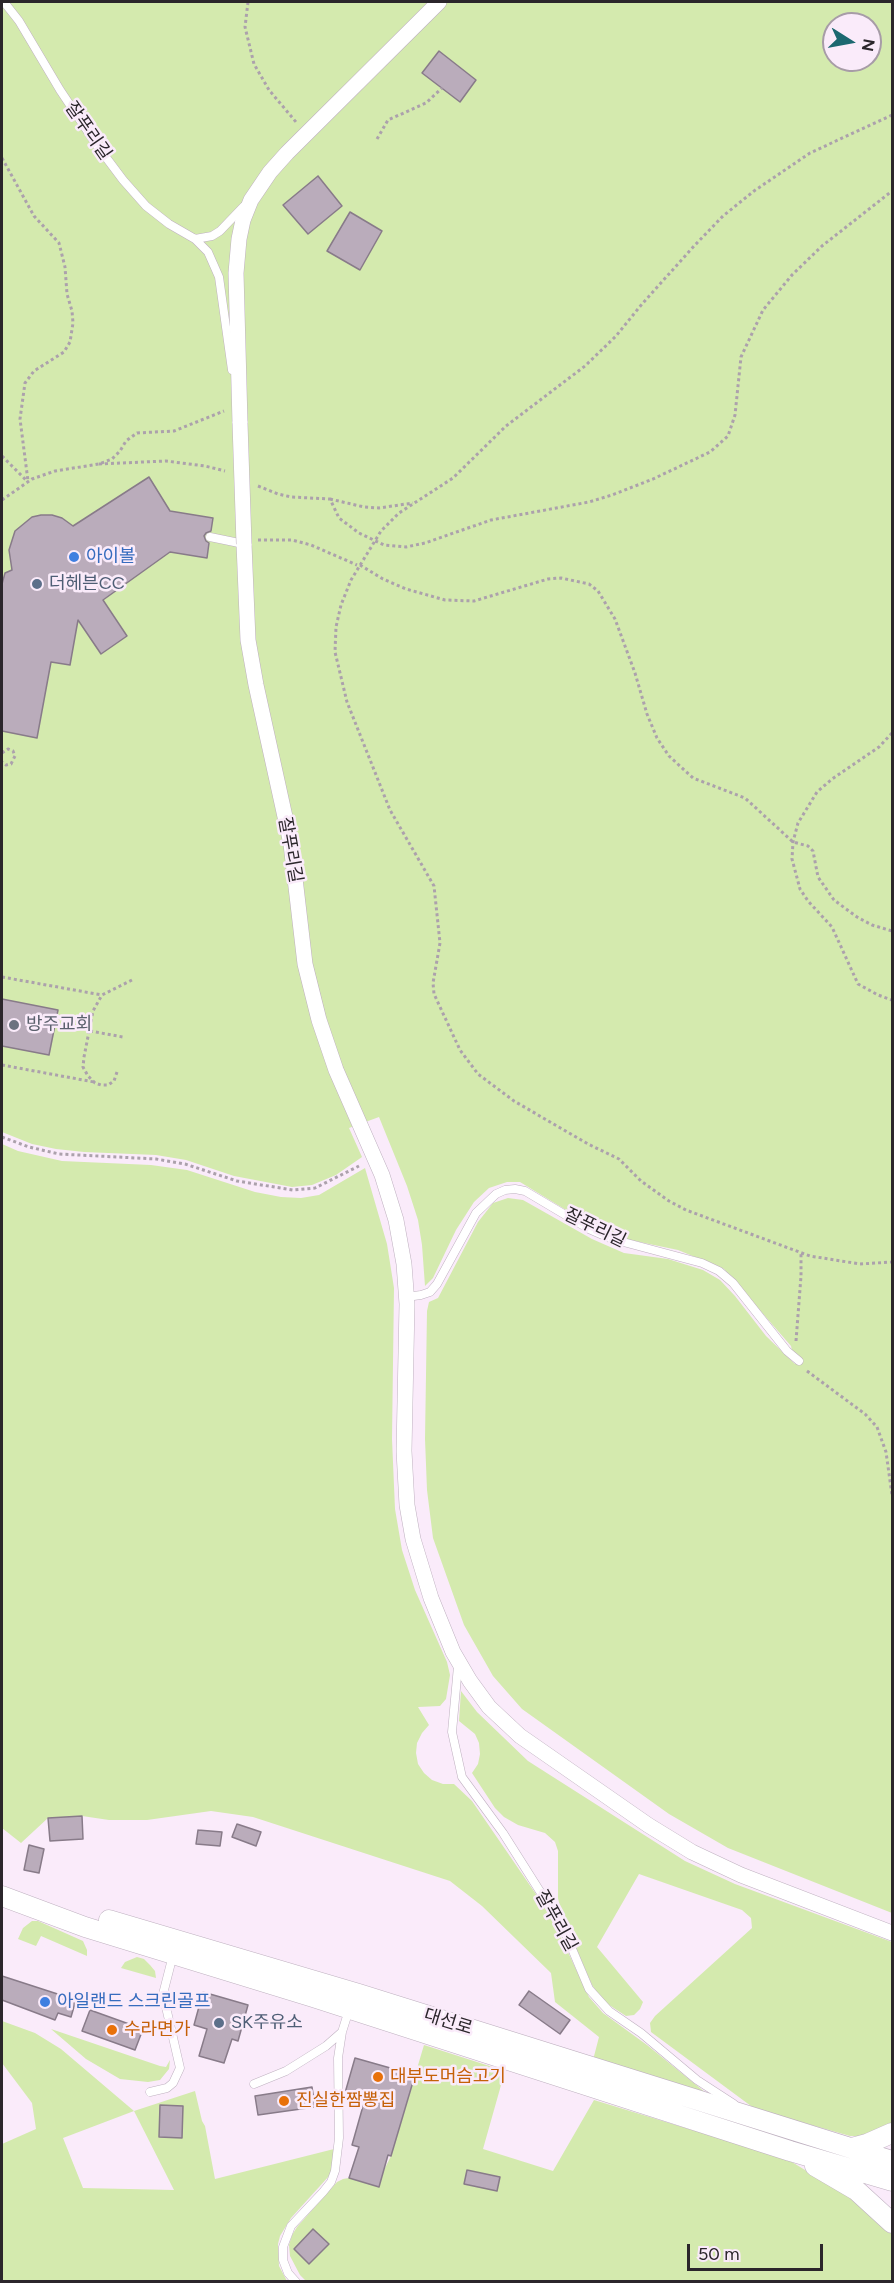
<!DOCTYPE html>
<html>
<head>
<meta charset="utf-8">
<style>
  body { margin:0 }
  #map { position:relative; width:894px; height:2283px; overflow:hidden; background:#faebfa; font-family:Figtree,sans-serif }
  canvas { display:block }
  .frame { position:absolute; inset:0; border:3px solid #2b262b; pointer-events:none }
  .north { position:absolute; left:822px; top:12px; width:60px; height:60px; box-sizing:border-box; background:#faebfa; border:2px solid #a79ca7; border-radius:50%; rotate:101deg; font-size:16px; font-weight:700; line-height:24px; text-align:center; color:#2b262b }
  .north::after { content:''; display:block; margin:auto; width:21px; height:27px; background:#1c6870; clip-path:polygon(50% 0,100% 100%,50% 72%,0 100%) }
  .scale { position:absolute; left:687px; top:2244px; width:136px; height:27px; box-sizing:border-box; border:3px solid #2b262b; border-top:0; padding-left:8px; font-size:18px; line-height:21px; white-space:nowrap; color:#2b262b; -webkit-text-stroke:4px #faebfa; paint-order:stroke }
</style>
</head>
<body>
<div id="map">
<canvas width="894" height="2283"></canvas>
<div class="frame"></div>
<div class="north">N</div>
<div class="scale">50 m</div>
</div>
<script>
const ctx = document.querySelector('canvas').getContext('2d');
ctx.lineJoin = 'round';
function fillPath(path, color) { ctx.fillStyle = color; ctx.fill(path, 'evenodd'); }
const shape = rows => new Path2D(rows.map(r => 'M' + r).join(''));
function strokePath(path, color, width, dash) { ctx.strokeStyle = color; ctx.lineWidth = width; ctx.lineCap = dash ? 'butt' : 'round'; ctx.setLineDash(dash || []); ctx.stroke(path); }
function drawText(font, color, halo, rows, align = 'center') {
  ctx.font = font + ' Figtree,"Noto Sans KR",sans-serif'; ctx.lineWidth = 5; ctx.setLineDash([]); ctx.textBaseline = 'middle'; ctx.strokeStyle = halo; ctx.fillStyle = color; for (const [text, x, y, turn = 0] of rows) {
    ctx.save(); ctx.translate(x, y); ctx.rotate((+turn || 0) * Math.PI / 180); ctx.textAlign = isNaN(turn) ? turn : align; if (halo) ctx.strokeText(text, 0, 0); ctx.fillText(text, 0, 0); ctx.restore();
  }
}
fillPath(shape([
  [2,2,892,2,892,1913,728,1848,669,1814,522,1709,493,1676,464,1625,433,1538,427,1490,425,1439,427,1311,429,1302,438,1298,478,1222,493,1203,508,1198,523,1200,592,1239,624,1253,668,1259,703,1270,720,1280,735,1296,766,1336,795,1364,791,1346,724,1269,678,1250,625,1239,589,1224,520,1182,507,1182,489,1188,474,1202,456,1230,433,1278,425,1286,422,1245,418,1220,407,1186,379,1117,349,1128,362,1157,336,1175,312,1185,292,1187,234,1176,186,1160,156,1155,84,1152,56,1149,32,1144,2,1132],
  [834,24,870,24,870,60,834,60],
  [2,1144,18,1151,62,1161,151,1165,187,1170,255,1192,281,1197,301,1198,319,1195,365,1168,387,1244,394,1288,392,1439,395,1509,402,1550,415,1590,447,1662,450,1675,446,1699,440,1706,418,1707,429,1725,422,1733,417,1743,416,1753,418,1764,424,1773,432,1780,443,1784,454,1784,472,1801,551,1916,589,1997,603,2013,647,2045,711,2097,593,2060,599,2037,555,2002,551,1973,482,1906,450,1881,253,1817,211,1811,147,1820,109,1820,82,1816,48,1818,21,1843,2,1828],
  [461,1691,477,1712,528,1761,685,1861,735,1884,892,1942,892,2127,866,2136,850,2136,755,2109,651,2032,650,2023,655,2016,752,1928,751,1918,742,1910,639,1874,597,1947,643,2002,640,2009,634,2015,626,2016,603,2001,592,1985,562,1916,558,1898,558,1851,555,1842,545,1833,518,1825,504,1817,495,1808,472,1773,478,1764,480,1754,479,1743,475,1734,459,1721],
  [32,1921,38,1921,83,1941,87,1950,87,1956,41,1936,36,1946,18,1939,23,1928],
  [137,1957,144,1959,150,1965,155,1971,156,1978,121,1968,125,1962],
  [2,2021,35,2033,61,2049,134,2111,195,2091,202,2121,205,2126,215,2179,334,2149,333,2168,329,2176,291,2218,280,2236,278,2244,279,2266,287,2281,2,2281,2,2144,36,2129,32,2103,2,2063],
  [134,2111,174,2190,83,2188,63,2138],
  [51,2029,160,2066,166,2067,170,2060,169,2069,160,2080,148,2082,120,2079,86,2059],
  [424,2045,505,2071,483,2149,553,2171,594,2100,787,2159,864,2206,890,2230,892,2233,892,2281,306,2281,300,2275,290,2256,289,2245,292,2235,297,2227,337,2182,343,2179,383,2172,391,2156]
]), '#d4eaae');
const building = shape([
  [439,51,476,80,460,102,422,73,439,51],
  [318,176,342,206,308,234,283,205,318,176],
  [350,212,382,231,360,270,327,251,350,212],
  [149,477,170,511,213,518,211,531,206,533,204,536,206,541,209,543,207,558,170,552,103,600,127,636,101,654,78,620,70,665,51,662,37,738,2,731,2,584,5,573,12,570,9,550,15,531,32,517,41,515,52,515,62,518,73,526,149,477],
  [2,999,58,1010,49,1055,2,1046,2,999],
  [82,1816,83,1839,50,1841,48,1818,82,1816],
  [237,1824,261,1832,256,1846,232,1837,237,1824],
  [198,1830,222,1832,220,1846,196,1844,198,1830],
  [29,1845,44,1849,39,1873,24,1870,29,1845],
  [2,1976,76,2000,71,2017,58,2013,55,2020,2,2000,2,1976],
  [529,1991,570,2020,560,2034,519,2005,529,1991],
  [203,1992,248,2005,238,2041,232,2039,224,2063,199,2056,207,2029,194,2025,203,1992],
  [90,2010,143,2029,135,2050,82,2031,90,2010],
  [355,2058,415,2075,391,2156,388,2155,379,2187,349,2178,359,2147,352,2145,365,2099,345,2093,355,2058],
  [312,2087,315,2107,258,2115,255,2096,312,2087],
  [160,2105,183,2106,182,2138,159,2137,160,2105],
  [467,2170,500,2177,497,2191,464,2184,467,2170],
  [313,2229,329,2244,309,2264,294,2249,313,2229]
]);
fillPath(building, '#baacbb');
strokePath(building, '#887b89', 1.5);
const service = shape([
  [4,2,19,21,60,90,96,144,123,180,146,206,169,224,195,239,212,236,220,231,243,207],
  [195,239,208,252,219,277,232,370],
  [210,537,244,544],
  [406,1297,421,1295,430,1292,437,1284,476,1213,496,1194,505,1190,515,1189,525,1191,589,1229,612,1239,702,1263,719,1271,733,1283,787,1351,799,1361],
  [458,1666,452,1732,462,1777,503,1833,553,1912,567,1937,589,1989,609,2011,641,2033,697,2080,734,2104],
  [254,2084,286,2071,326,2046,342,2032],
  [150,2092,167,2088,173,2083,180,2068,163,1994,173,1955],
  [296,2282,288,2273,283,2260,283,2247,291,2226,323,2192,331,2182,335,2171,339,2138,338,2058,342,2032,349,2010]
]);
const minor = shape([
  [240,423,236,273,239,239,243,220,251,200,270,172,287,153,439,2],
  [244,544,248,640,256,685,291,844,305,964,319,1020,336,1070,382,1175,396,1220,404,1264,407,1304,404,1451,407,1505,413,1539,431,1598,453,1652,470,1681,489,1707,520,1736,648,1825,692,1852,741,1875,892,1933]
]);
const tertiary = shape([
  [2,1896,85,1927,313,1997,790,2151,892,2181],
  [109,1920,359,1994,892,2161],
  [852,2148,867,2144,892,2133],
  [815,2166,856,2190,892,2223]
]);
strokePath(service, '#bfb1c0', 9);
strokePath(minor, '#bfb1c0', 16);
strokePath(tertiary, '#bfb1c0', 21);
strokePath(shape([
  [248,2,245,27,254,64,269,90,296,122],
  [892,115,810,153,754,191,723,216,695,245,642,304,616,336,585,366,506,426,453,478,399,513,381,531,351,580,341,605,336,627,335,652,347,702,390,810,434,886,440,943,433,983,434,994,460,1050,478,1074,514,1101,588,1144,619,1159,641,1181,669,1201,686,1210,810,1256,860,1264,892,1262],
  [377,139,388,120,426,103,442,88],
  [2,158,34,216,59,243,65,267,67,294,72,311,73,323,70,342,64,352,34,371,25,383,20,419,28,481],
  [2,456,26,480],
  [99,464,166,461,205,466,225,471],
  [258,486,278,494,291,497,330,499,339,518,359,533,384,545,406,547,425,543,491,520,589,502,612,495,653,479,710,452,728,436,735,415,741,357,763,310,792,275,822,246,892,191],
  [330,499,364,507,379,508,413,503],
  [2,500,32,479,55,471,99,464,112,459,120,451,126,441,137,433,174,431,224,411],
  [258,540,292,540,311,545,357,565],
  [360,565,383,579,406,589,445,600,474,601,548,579,561,578,589,584,598,591,615,619,635,673,647,714,657,738,669,756,693,778,745,798,793,842,808,846,813,851,818,877,834,900,857,917,872,925,892,931],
  [892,733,879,747,832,779,817,792,798,823,793,842,792,859,800,889,808,901,832,927,858,984,878,995,892,1000],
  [2,753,8,749,13,751,15,756,11,764,6,765,2,762],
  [2,977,102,995],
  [90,1031,123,1037],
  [2,1065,94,1082],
  [117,1072,114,1081,108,1085,101,1085,95,1083,88,1076,83,1067,84,1057,93,1011,98,1002,102,995,134,979],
  [2,1137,29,1147,59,1154,156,1159,185,1164,237,1181,293,1190,315,1188,359,1166],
  [796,1341,801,1276,801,1253],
  [807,1371,865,1414,877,1427,886,1452,892,1495]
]), '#aca1ac', 3, [3, 3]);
strokePath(service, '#fff', 8);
strokePath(minor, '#fff', 15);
strokePath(tertiary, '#fff', 20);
const minorBridge = shape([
  [240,423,244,544]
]);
strokePath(minorBridge, '#bfb1c0', 16, []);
strokePath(minorBridge, '#fff', 15);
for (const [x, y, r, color] of [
  [74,557,6,"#3f7fe0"],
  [37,584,6,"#5c6f8a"],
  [14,1025,6,"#6b7280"],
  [45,2002,6,"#3f7fe0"],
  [219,2023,6,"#5c6f8a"],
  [112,2030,6,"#e8710a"],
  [378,2077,6,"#e8710a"],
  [284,2101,6,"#e8710a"]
]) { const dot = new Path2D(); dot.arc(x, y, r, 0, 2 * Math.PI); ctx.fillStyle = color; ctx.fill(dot); strokePath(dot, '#faebfa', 2); }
drawText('18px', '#2b262b', '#faebfa', [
  ["잘푸리길",88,131,55],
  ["잘푸리길",290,850,80],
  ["잘푸리길",595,1228,26],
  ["잘푸리길",556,1921,61],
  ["대선로",448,2022,17]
]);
drawText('18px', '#366cbe', '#faebfa', [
  ["아이볼",86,557],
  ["아일랜드 스크린골프",57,2002]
], 'left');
drawText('18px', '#4e5e75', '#faebfa', [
  ["더헤븐CC",49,584],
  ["SK주유소",231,2023]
], 'left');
drawText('18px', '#5b616d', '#faebfa', [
  ["방주교회",26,1025]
], 'left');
drawText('18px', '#c56008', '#faebfa', [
  ["수라면가",124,2030],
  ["대부도머슴고기",390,2077],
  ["진실한짬뽕집",296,2101]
], 'left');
</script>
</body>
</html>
